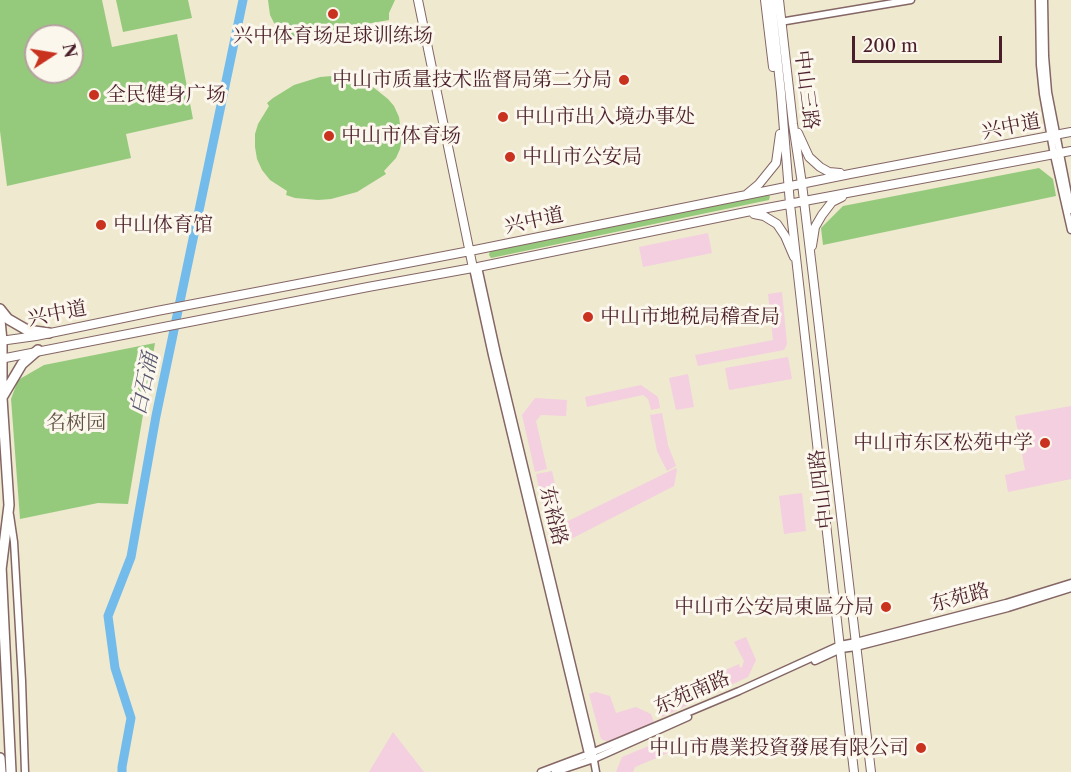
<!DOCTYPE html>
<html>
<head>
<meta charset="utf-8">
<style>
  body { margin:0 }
  #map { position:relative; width:1071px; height:772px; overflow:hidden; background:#efe9d0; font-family:"Libre Caslon Text",serif }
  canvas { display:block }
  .north { position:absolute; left:24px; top:24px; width:60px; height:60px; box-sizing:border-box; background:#fbf7ec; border:2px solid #b4a19f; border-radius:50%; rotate:78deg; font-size:16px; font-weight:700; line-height:24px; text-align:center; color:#4a1f2b }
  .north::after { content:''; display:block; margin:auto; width:21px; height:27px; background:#c8321e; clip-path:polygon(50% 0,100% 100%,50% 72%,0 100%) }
  .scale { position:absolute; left:852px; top:36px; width:150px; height:27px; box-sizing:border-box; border:3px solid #4a1f2b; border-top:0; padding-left:8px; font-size:18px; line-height:21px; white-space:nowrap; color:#4a1f2b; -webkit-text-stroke:4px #fbf7ec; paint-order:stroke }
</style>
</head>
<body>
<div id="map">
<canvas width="1071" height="772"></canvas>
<div class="north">N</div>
<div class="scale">200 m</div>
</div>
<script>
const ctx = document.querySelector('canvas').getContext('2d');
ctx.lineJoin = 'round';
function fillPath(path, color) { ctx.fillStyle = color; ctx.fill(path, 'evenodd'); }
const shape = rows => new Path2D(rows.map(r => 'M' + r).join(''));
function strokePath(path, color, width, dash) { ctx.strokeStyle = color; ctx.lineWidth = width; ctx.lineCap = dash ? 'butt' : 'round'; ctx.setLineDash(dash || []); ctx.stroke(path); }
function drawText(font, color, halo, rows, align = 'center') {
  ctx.font = font + ' "Libre Caslon Text","Noto Serif SC",serif'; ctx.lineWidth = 6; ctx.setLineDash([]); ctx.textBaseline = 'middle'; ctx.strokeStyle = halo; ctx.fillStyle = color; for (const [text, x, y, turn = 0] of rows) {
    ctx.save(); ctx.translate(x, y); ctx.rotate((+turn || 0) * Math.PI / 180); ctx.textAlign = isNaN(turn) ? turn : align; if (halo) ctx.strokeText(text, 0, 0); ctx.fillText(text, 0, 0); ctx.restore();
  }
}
fillPath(shape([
  [708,233,712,253,643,267,639,247],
  [782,292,787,344,784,350,698,366,695,355,773,340,768,294],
  [788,357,792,379,729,390,725,368],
  [688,374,694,407,676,410,669,378],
  [641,385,658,397,660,408,651,410,648,399,643,395,587,407,585,397],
  [535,398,567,400,566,416,541,415,536,421,547,469,535,472,522,415],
  [1071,406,1071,479,1008,492,1005,475,1025,470,1015,416],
  [662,413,668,445,676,466,667,471,657,451,650,415],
  [676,468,677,470,674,486,569,540,562,537,557,523,547,525,536,474,552,471,564,523],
  [802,493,806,531,784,534,779,496],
  [746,637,756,660,748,677,662,717,656,701,739,664,740,668,742,667,744,661,734,642],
  [596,692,610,696,616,713,636,707,651,714,655,725,611,743,601,739,589,694],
  [393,732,424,772,369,772],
  [668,738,673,751,635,767,633,772,616,772,622,757]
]), '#f3cfe0');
fillPath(shape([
  [0,0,102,0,112,47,177,34,193,119,126,134,131,158,7,186,0,131],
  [36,36,72,36,72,72,36,72],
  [116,0,188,0,192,18,123,32],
  [268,0,395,0,389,13,389,20,288,38,287,32,274,23,270,15],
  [332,76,345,77,367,82,367,85,373,87,388,99,394,106,399,117,402,138,400,149,396,158,384,171,386,174,357,192,331,199,318,200,295,198,286,195,287,191,270,180,262,170,257,159,255,147,255,134,258,124,269,106,267,103,273,98,294,85,320,77],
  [1039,168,1053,179,1056,196,823,245,821,228,843,206],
  [767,194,770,196,769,200,491,258,489,255,490,250],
  [155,343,128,504,98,503,20,519,11,399,18,380,44,365]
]), '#95ca7c');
strokePath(shape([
  [122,772,122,767,131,718,115,668,108,616,131,557,156,416,243,0]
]), '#73bbeb', 9);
const minor = shape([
  [1039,0,1040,65,1043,94,1054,155,1071,230],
  [1044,0,1045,56,1048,92,1071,210],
  [786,21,911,0],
  [478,267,497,354,591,744,596,772],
  [473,268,492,355,589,758],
  [10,515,14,542,22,681,25,772],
  [815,661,841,649,856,647,1008,608,1071,588],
  [541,772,589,754,739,691,840,645,856,642,1006,603,1071,583],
  [555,772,594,759,688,717]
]);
const major = shape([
  [418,0,473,268],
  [765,0,773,67],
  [771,0,781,93,790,204,854,772],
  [779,0,793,124,802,184,814,285,871,772],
  [798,133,809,157,820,167,829,172,840,173],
  [747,194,759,184,776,163,780,134],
  [754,214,764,216,777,224,785,236,794,257],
  [812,246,815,227,822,215,832,202,842,197],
  [0,341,36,336,157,311,470,251,850,174,1071,132],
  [0,359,368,287,478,267,746,212,1071,151]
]);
const highway = shape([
  [0,309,8,319,27,330,49,333],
  [0,320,2,341,2,398,9,505,1,570],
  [3,396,22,364,38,350],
  [1,565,11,772],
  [0,758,1,772]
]);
strokePath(minor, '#846665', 9);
strokePath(major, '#846665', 10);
strokePath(highway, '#846665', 12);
strokePath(minor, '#fff', 6);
strokePath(major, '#fff', 8);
strokePath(highway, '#fff', 9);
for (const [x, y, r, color] of [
  [333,14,6,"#c8321e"],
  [624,80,6,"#c8321e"],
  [94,95,6,"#c8321e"],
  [503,117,6,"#c8321e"],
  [329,136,6,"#c8321e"],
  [510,157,6,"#c8321e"],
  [101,225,6,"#c8321e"],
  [588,317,6,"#c8321e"],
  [1045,443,6,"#c8321e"],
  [886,607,6,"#c8321e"],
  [921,748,6,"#c8321e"]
]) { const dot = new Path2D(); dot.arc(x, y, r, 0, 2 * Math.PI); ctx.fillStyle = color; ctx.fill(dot); strokePath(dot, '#fbf7ec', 2); }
drawText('20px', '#4a1f2b', '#fbf7ec', [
  ["兴中体育场足球训练场",333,36,"center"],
  ["中山市质量技术监督局第二分局",612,80,"right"],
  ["全民健身广场",106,95],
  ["中山市出入境办事处",515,117],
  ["中山市体育场",341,136],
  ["中山市公安局",522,157],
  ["中山体育馆",113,225],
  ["中山市地税局稽查局",600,317],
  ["中山市东区松苑中学",1033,443,"right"],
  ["中山市公安局東區分局",874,607,"right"],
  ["中山市農業投資發展有限公司",909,748,"right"]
], 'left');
drawText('20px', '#4a1f2b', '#fbf7ec', [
  ["中山三路",806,90,83],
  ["兴中道",1011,127,-11],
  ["兴中道",534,221,-12],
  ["兴中道",57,314,-11],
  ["中山四路",822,489,-97],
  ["东裕路",553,516,76],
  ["东苑路",960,598,-15],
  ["东苑南路",692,693,-23]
]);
drawText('20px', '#605243', '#fbf7ec', [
  ["名树园",76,423]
]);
drawText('italic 21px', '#58566e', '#fbf7ec', [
  ["白石涌",145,384,-78]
]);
</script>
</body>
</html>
